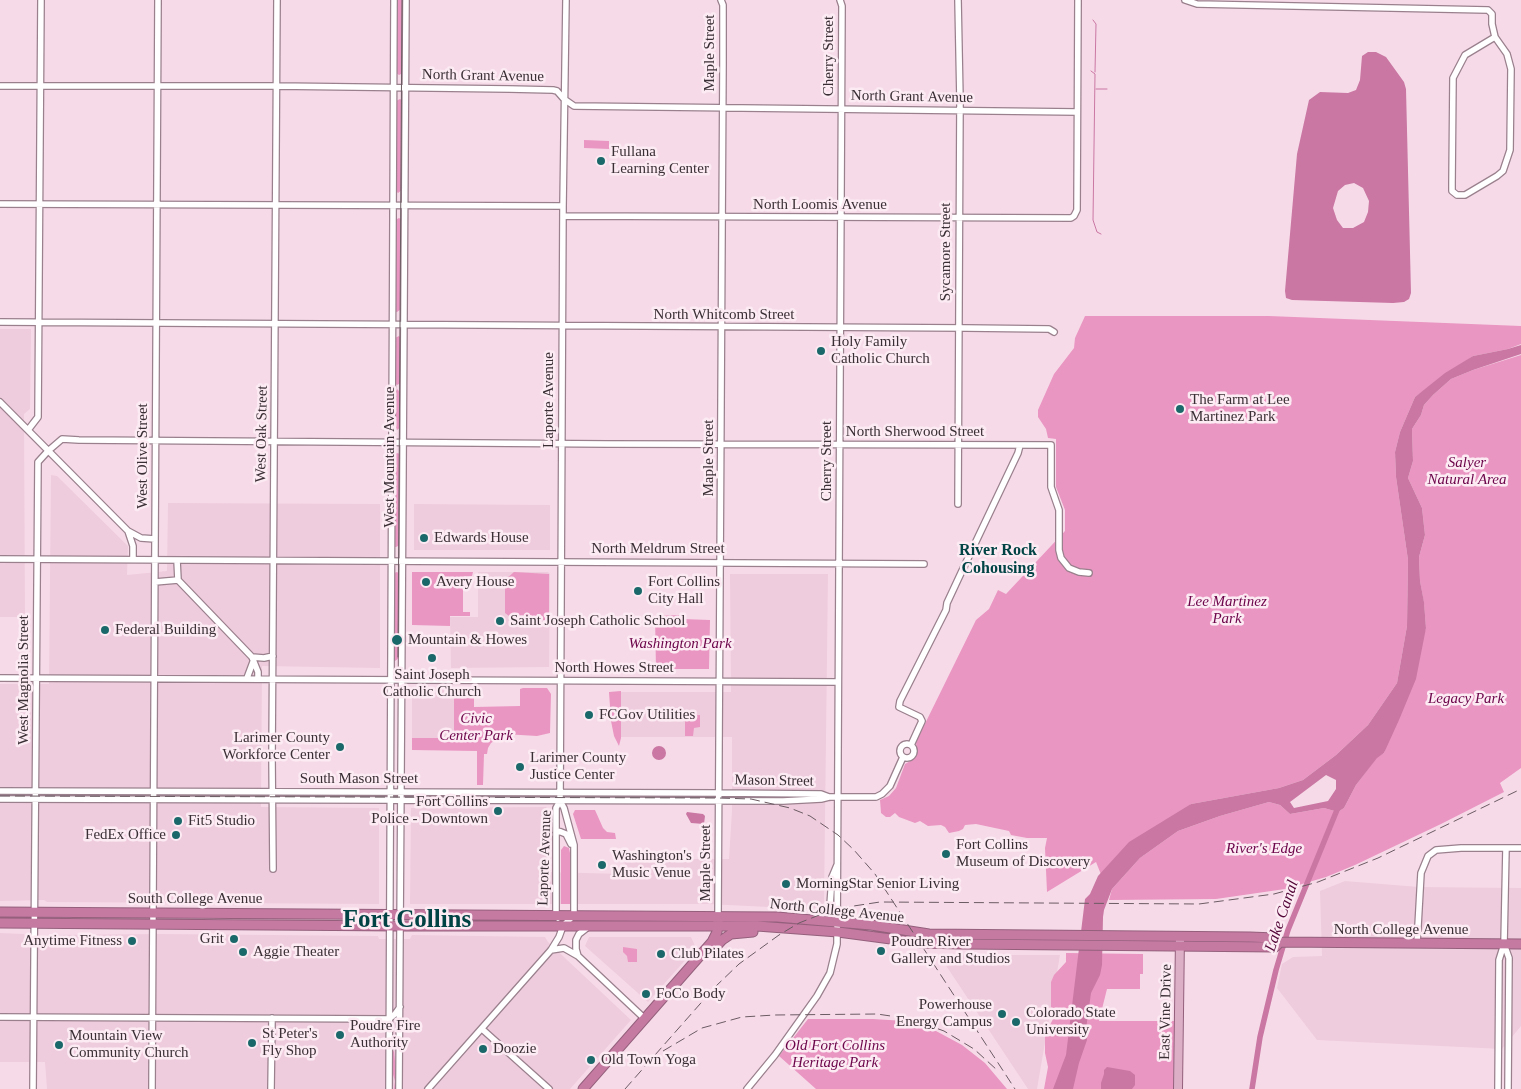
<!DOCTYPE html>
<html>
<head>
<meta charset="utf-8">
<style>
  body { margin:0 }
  canvas { display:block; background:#f6dae8 }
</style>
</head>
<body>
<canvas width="1521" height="1089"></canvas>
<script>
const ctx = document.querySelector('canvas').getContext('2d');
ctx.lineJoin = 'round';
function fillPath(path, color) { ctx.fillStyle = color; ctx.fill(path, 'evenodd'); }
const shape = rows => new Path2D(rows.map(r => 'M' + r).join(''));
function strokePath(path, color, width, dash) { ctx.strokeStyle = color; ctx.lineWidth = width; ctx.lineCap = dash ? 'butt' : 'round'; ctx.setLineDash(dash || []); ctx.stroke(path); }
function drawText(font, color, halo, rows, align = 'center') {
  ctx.font = font + ' Georgia,serif'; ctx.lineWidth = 5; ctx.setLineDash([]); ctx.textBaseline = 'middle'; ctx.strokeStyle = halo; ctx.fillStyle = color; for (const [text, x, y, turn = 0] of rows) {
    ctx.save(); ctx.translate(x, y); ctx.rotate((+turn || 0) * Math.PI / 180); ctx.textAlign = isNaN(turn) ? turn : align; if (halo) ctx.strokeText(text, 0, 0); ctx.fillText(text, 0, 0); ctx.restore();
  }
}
fillPath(shape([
  [0,329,31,329,30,409,24,414,25,617,0,617],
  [51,475,57,476,128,546,127,575,167,571,168,503,380,504,380,668,262,666,261,807,379,808,379,904,47,902,44,900,0,901,0,684,49,684],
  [414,504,550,505,550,550,414,550],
  [478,572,548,572,550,574,549,667,451,668,450,617,478,617],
  [730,574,828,574,824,903,817,908,809,909,708,904,410,904,411,808,546,807,548,810,548,872,624,874,625,859,729,859,732,811,732,737,621,737,621,692,731,692],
  [412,690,454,690,454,738,412,738],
  [1345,881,1419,887,1521,888,1521,1026,1502,1049,1317,1040,1277,988,1282,964,1293,957,1322,956,1320,891],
  [0,933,24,934,25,937,42,937,48,935,161,934,378,936,379,939,410,939,412,935,545,937,548,942,631,1020,570,1089,47,1089,45,1062,0,1062],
  [589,937,691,937,696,948,648,1002,585,946],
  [939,955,1060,955,1037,1089,1028,1089]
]), '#efccdd');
fillPath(shape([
  [397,0,403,0,403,73,399,75,396,73],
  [400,99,403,101,402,190,398,193,396,191,396,101],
  [584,140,609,141,609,149,584,148],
  [399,218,402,220,401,309,397,312,395,312,395,220],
  [1085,316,1269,316,1521,326,1521,344,1508,349,1473,356,1415,397,1400,432,1395,452,1396,477,1408,560,1407,626,1397,683,1368,725,1336,755,1303,780,1279,788,1191,804,1102,877,1096,862,1047,892,1045,848,1047,838,1027,838,1011,835,1009,831,976,824,965,825,963,829,959,831,949,833,945,827,941,825,928,826,920,821,915,823,899,817,895,813,890,817,886,817,881,813,880,800,889,796,896,788,905,764,914,759,917,754,916,742,976,620,989,609,998,590,1006,594,1065,531,1065,510,1056,487,1056,439,1048,438,1046,429,1038,417,1038,410,1054,374,1074,348,1075,338],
  [399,336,401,338,401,383,397,385,394,382,395,338],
  [1521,355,1521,768,1500,783,1504,792,1441,824,1355,865,1326,877,1285,889,1216,899,1109,900,1112,889,1140,858,1178,831,1220,816,1269,802,1280,805,1290,814,1324,808,1338,812,1344,808,1356,785,1377,757,1384,753,1426,628,1424,603,1420,581,1419,557,1425,535,1422,508,1408,478,1413,461,1412,429,1421,415,1424,405,1433,395,1451,379,1473,370],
  [397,389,401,393,401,427,397,430,394,428,394,393],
  [398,453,400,455,400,545,396,547,394,547,395,454],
  [397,572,400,574,399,658,395,661,393,660,394,573],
  [412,572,473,572,472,576,463,577,463,612,470,612,470,616,450,616,450,626,412,625],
  [514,572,549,574,549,620,537,620,531,615,509,616,505,613,505,580],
  [682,615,682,619,710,620,709,669,656,669,655,616],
  [523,688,547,688,551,694,550,733,537,736,504,734,491,743,488,748,487,754,484,754,483,785,477,785,477,751,412,750,412,738,454,738,454,690,474,690,474,707,520,706,520,689],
  [621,691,621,738,619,746,614,736,611,721,609,692],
  [700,715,700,727,694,728,693,736,685,736,685,716],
  [575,810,595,810,603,828,607,832,615,833,616,839,581,839,573,814],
  [564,846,569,848,570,853,570,904,561,904,561,850],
  [623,947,637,949,637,962,628,962,627,956,623,952],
  [1066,953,1143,954,1143,974,1140,974,1140,989,1107,989,1099,1021,1175,1021,1173,1089,1044,1089,1048,1067,1045,1053,1045,1035,1054,1017,1051,1010,1051,982,1054,975,1066,962],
  [808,1019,873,1019,905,1021,936,1031,962,1045,985,1063,1007,1089,816,1089,779,1056],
  [394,1051,396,1071,396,1089,394,1089,395,1081,392,1071,392,1052]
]), '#ea96c2');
fillPath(shape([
  [1368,52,1376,52,1386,57,1404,82,1406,89,1411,293,1409,299,1404,302,1393,303,1292,300,1286,298,1285,291,1297,154,1309,100,1320,92,1348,93,1356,90,1360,80,1362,56],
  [1354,183,1363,188,1369,201,1368,212,1364,222,1353,228,1343,228,1337,220,1333,208,1338,191,1345,185],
  [1521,345,1521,354,1473,370,1451,379,1433,395,1424,405,1421,415,1412,429,1413,461,1408,478,1422,508,1425,535,1419,557,1420,581,1424,602,1426,628,1416,679,1399,720,1384,753,1377,758,1356,785,1344,808,1338,812,1324,808,1290,814,1280,805,1269,802,1220,816,1178,831,1140,858,1112,889,1104,910,1103,917,1102,965,1100,975,1091,993,1086,1029,1087,1040,1079,1063,1073,1089,1053,1089,1066,1055,1085,899,1090,894,1098,876,1129,842,1191,804,1279,788,1303,780,1336,755,1368,725,1397,683,1407,626,1408,560,1396,477,1395,452,1400,432,1415,397,1445,373,1473,356,1508,349],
  [1326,775,1336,780,1336,789,1328,801,1294,808,1290,802],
  '652 753a7 7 0 1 1 14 0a7 7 0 1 1-14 0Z',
  [687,812,703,814,705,816,704,824,691,823,686,814],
  [1107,1067,1130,1071,1135,1075,1135,1085,1132,1089,1101,1089,1101,1083,1104,1074,1104,1070]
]), '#ca77a3');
strokePath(shape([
  [1093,20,1096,24,1095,72],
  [1091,71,1095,74,1093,220,1097,232,1101,234],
  [1096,89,1107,89]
]), '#ca77a3', 1);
strokePath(shape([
  [1252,1089,1260,1037,1276,970,1288,930,1339,805]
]), '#ca77a3', 5.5);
const minor = shape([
  [1185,0,1197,4,1488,10,1492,14,1492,24,1495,37,1507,54,1511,69,1510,150,1503,171,1497,176,1465,195,1457,195,1452,191,1452,183,1453,78,1465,55,1495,37],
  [0,86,276,86,509,89,553,90,557,91,564,99,574,106,1077,112],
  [0,204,563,206],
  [563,216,1071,218,1074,216,1077,210,1078,0],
  [0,322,966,328,1049,329,1054,332],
  [0,402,128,531],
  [28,430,38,417,41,0],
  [958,504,960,100,958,0],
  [0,559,924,564],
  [133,559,133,546,128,531,141,538,155,539],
  [178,580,252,657,258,672,258,678],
  [155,582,178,580,177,560],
  [252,657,264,658,273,656],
  [0,678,838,682],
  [247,678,253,662],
  '900 751a7 7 0 1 1 14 0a7 7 0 1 1-14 0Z',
  [911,745,922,721,920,717,899,707,900,701,946,610,947,603,961,573,1018,453,1020,445],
  [0,791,718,793,821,794,829,797],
  [0,799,783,801,821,799,829,797,876,797,882,794,890,786,903,757],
  [557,831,561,832,566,834,571,844],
  [273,869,272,757,277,0],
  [718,916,723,63,723,5,721,0],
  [558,918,556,915,556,808,560,801,563,206,566,0],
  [813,919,823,914,830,905,832,877,837,865],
  [1417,944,1421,873,1428,856,1436,850,1461,848,1521,848],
  [1504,944,1509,958,1508,1089],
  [551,950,564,948,578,956,645,1019],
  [578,956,576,949,576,940,579,934,588,927],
  [0,1017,389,1019,395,1014,400,1007],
  [482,1029,549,1089],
  [33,1089,38,462,48,451,62,439,79,440,608,444,1051,445,1051,487,1059,510,1059,550,1061,558,1069,568,1079,572,1089,573],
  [152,1089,158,0],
  [271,1089,272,1018],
  [389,1089,394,0],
  [399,1089,406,0],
  [428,1089,551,950,559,937,563,926,574,915,574,845,564,808,560,801],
  [747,1089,775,1055,817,996,830,973,837,944,842,6,840,0],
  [1498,1089,1499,960,1504,944,1506,848]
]);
const major = shape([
  [1178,1089,1180,936]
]);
const highway = shape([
  [0,912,777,917,871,925,929,934,1250,937,1275,938,1280,942],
  [0,923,400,926,757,926,838,932,921,943,963,944,1275,947,1280,942,1521,944],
  [711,952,722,940,731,934,753,932],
  [583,1089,712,942,717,932,718,921]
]);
strokePath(minor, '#9a808d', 8);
strokePath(major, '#94607c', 10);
strokePath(highway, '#94607c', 11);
strokePath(minor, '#fff', 5.5);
strokePath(major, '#dcafc7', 8);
strokePath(highway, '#c57aa2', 9);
strokePath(shape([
  [398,657,402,0]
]), '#6b5b62', 1);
strokePath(shape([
  [0,796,718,798,751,799,790,808,810,816,838,835,854,850,875,874,1015,1089],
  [663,1051,702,1028,742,1017,775,1015,877,1014,911,1019,944,1031,974,1049,997,1070],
  [625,1089,715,987,739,964,779,935,799,923,827,912,847,907,880,902,1199,904,1274,894,1318,882,1378,858,1521,789]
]), '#6b5b62', 1, [10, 5]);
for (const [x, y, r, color] of [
  [601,161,5,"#1b686a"],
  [821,351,5,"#1b686a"],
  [1180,409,5,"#1b686a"],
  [424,538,5,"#1b686a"],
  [426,582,5,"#1b686a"],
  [638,591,5,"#1b686a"],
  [500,621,5,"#1b686a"],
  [105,630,5,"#1b686a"],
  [397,640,6,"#1b686a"],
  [432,658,5,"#1b686a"],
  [589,715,5,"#1b686a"],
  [340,747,5,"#1b686a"],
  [520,767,5,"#1b686a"],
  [498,811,5,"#1b686a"],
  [178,821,5,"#1b686a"],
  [176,835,5,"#1b686a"],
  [946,854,5,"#1b686a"],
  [602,865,5,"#1b686a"],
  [786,884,5,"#1b686a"],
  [234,939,5,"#1b686a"],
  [132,941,5,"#1b686a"],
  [881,951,5,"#1b686a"],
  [243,952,5,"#1b686a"],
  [661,954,5,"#1b686a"],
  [646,994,5,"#1b686a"],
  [1002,1014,5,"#1b686a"],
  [1016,1022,5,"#1b686a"],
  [340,1035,5,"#1b686a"],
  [252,1043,5,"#1b686a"],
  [59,1045,5,"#1b686a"],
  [483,1049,5,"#1b686a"],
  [591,1060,5,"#1b686a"]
]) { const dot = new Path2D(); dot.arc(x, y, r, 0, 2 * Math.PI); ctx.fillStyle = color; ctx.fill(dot); strokePath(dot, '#fcebf3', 2); }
drawText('15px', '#3a2f34', '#fcebf3', [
  ["Maple Street",710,53,-90],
  ["Cherry Street",829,56,-90],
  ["North Grant Avenue",483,76,1],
  ["North Grant Avenue",912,97,1],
  ["North Loomis Avenue",820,205],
  ["Sycamore Street",946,252,-90],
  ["North Whitcomb Street",724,315],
  ["Laporte Avenue",549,400,-90],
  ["North Sherwood Street",915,432],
  ["West Oak Street",262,434,-89],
  ["West Olive Street",143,456,-90],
  ["West Mountain Avenue",390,457,-90],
  ["Maple Street",709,458,-90],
  ["Cherry Street",827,461,-90],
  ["North Meldrum Street",658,549],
  ["North Howes Street",614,668],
  ["West Magnolia Street",24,680,-90],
  ["South Mason Street",359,779],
  ["Mason Street",774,781,1],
  ["Laporte Avenue",545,858,-88],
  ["Maple Street",706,863,-90],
  ["South College Avenue",195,899],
  ["North College Avenue",837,911,6],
  ["North College Avenue",1401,930],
  ["East Vine Drive",1166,1012,-89]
]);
drawText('15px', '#3a2f34', '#fcebf3', [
  ["Fullana",611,152],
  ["Learning Center",611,169],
  ["Holy Family",831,342],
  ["Catholic Church",831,359],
  ["The Farm at Lee",1190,400],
  ["Martinez Park",1190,417],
  ["Edwards House",434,538],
  ["Avery House",436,582],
  ["Fort Collins",648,582],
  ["City Hall",648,599],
  ["Saint Joseph Catholic School",510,621],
  ["Federal Building",115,630],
  ["Mountain & Howes",408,640],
  ["Saint Joseph",432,675,"center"],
  ["Catholic Church",432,692,"center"],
  ["FCGov Utilities",599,715],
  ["Larimer County",330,738,"right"],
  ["Workforce Center",330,755,"right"],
  ["Larimer County",530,758],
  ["Justice Center",530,775],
  ["Fort Collins",488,802,"right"],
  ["Police - Downtown",488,819,"right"],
  ["Fit5 Studio",188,821],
  ["FedEx Office",166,835,"right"],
  ["Fort Collins",956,845],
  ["Museum of Discovery",956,862],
  ["Washington's",612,856],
  ["Music Venue",612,873],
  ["MorningStar Senior Living",796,884],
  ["Grit",224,939,"right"],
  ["Anytime Fitness",122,941,"right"],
  ["Poudre River",891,942],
  ["Gallery and Studios",891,959],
  ["Aggie Theater",253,952],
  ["Club Pilates",671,954],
  ["FoCo Body",656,994],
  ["Powerhouse",992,1005,"right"],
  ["Energy Campus",992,1022,"right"],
  ["Colorado State",1026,1013],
  ["University",1026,1030],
  ["Poudre Fire",350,1026],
  ["Authority",350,1043],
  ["St Peter's",262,1034],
  ["Fly Shop",262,1051],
  ["Mountain View",69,1036],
  ["Community Church",69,1053],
  ["Doozie",493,1049],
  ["Old Town Yoga",601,1060]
], 'left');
drawText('italic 15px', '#6c044a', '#fcebf3', [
  ["Salyer",1467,463],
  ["Natural Area",1467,480],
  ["Lee Martinez",1227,602],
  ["Park",1227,619],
  ["Washington Park",680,644],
  ["Legacy Park",1466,699],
  ["Civic",476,719],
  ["Center Park",476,736],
  ["River's Edge",1264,849],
  ["Old Fort Collins",835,1046],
  ["Heritage Park",835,1063]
]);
drawText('bold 16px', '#004345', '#fcebf3', [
  ["River Rock",998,551],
  ["Cohousing",998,569]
]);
drawText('italic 16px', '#520537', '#fcebf3', [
  ["Lake Canal",1282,916,-71]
]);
drawText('bold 25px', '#004345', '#fcebf3', [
  ["Fort Collins",407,921]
]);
</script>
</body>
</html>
